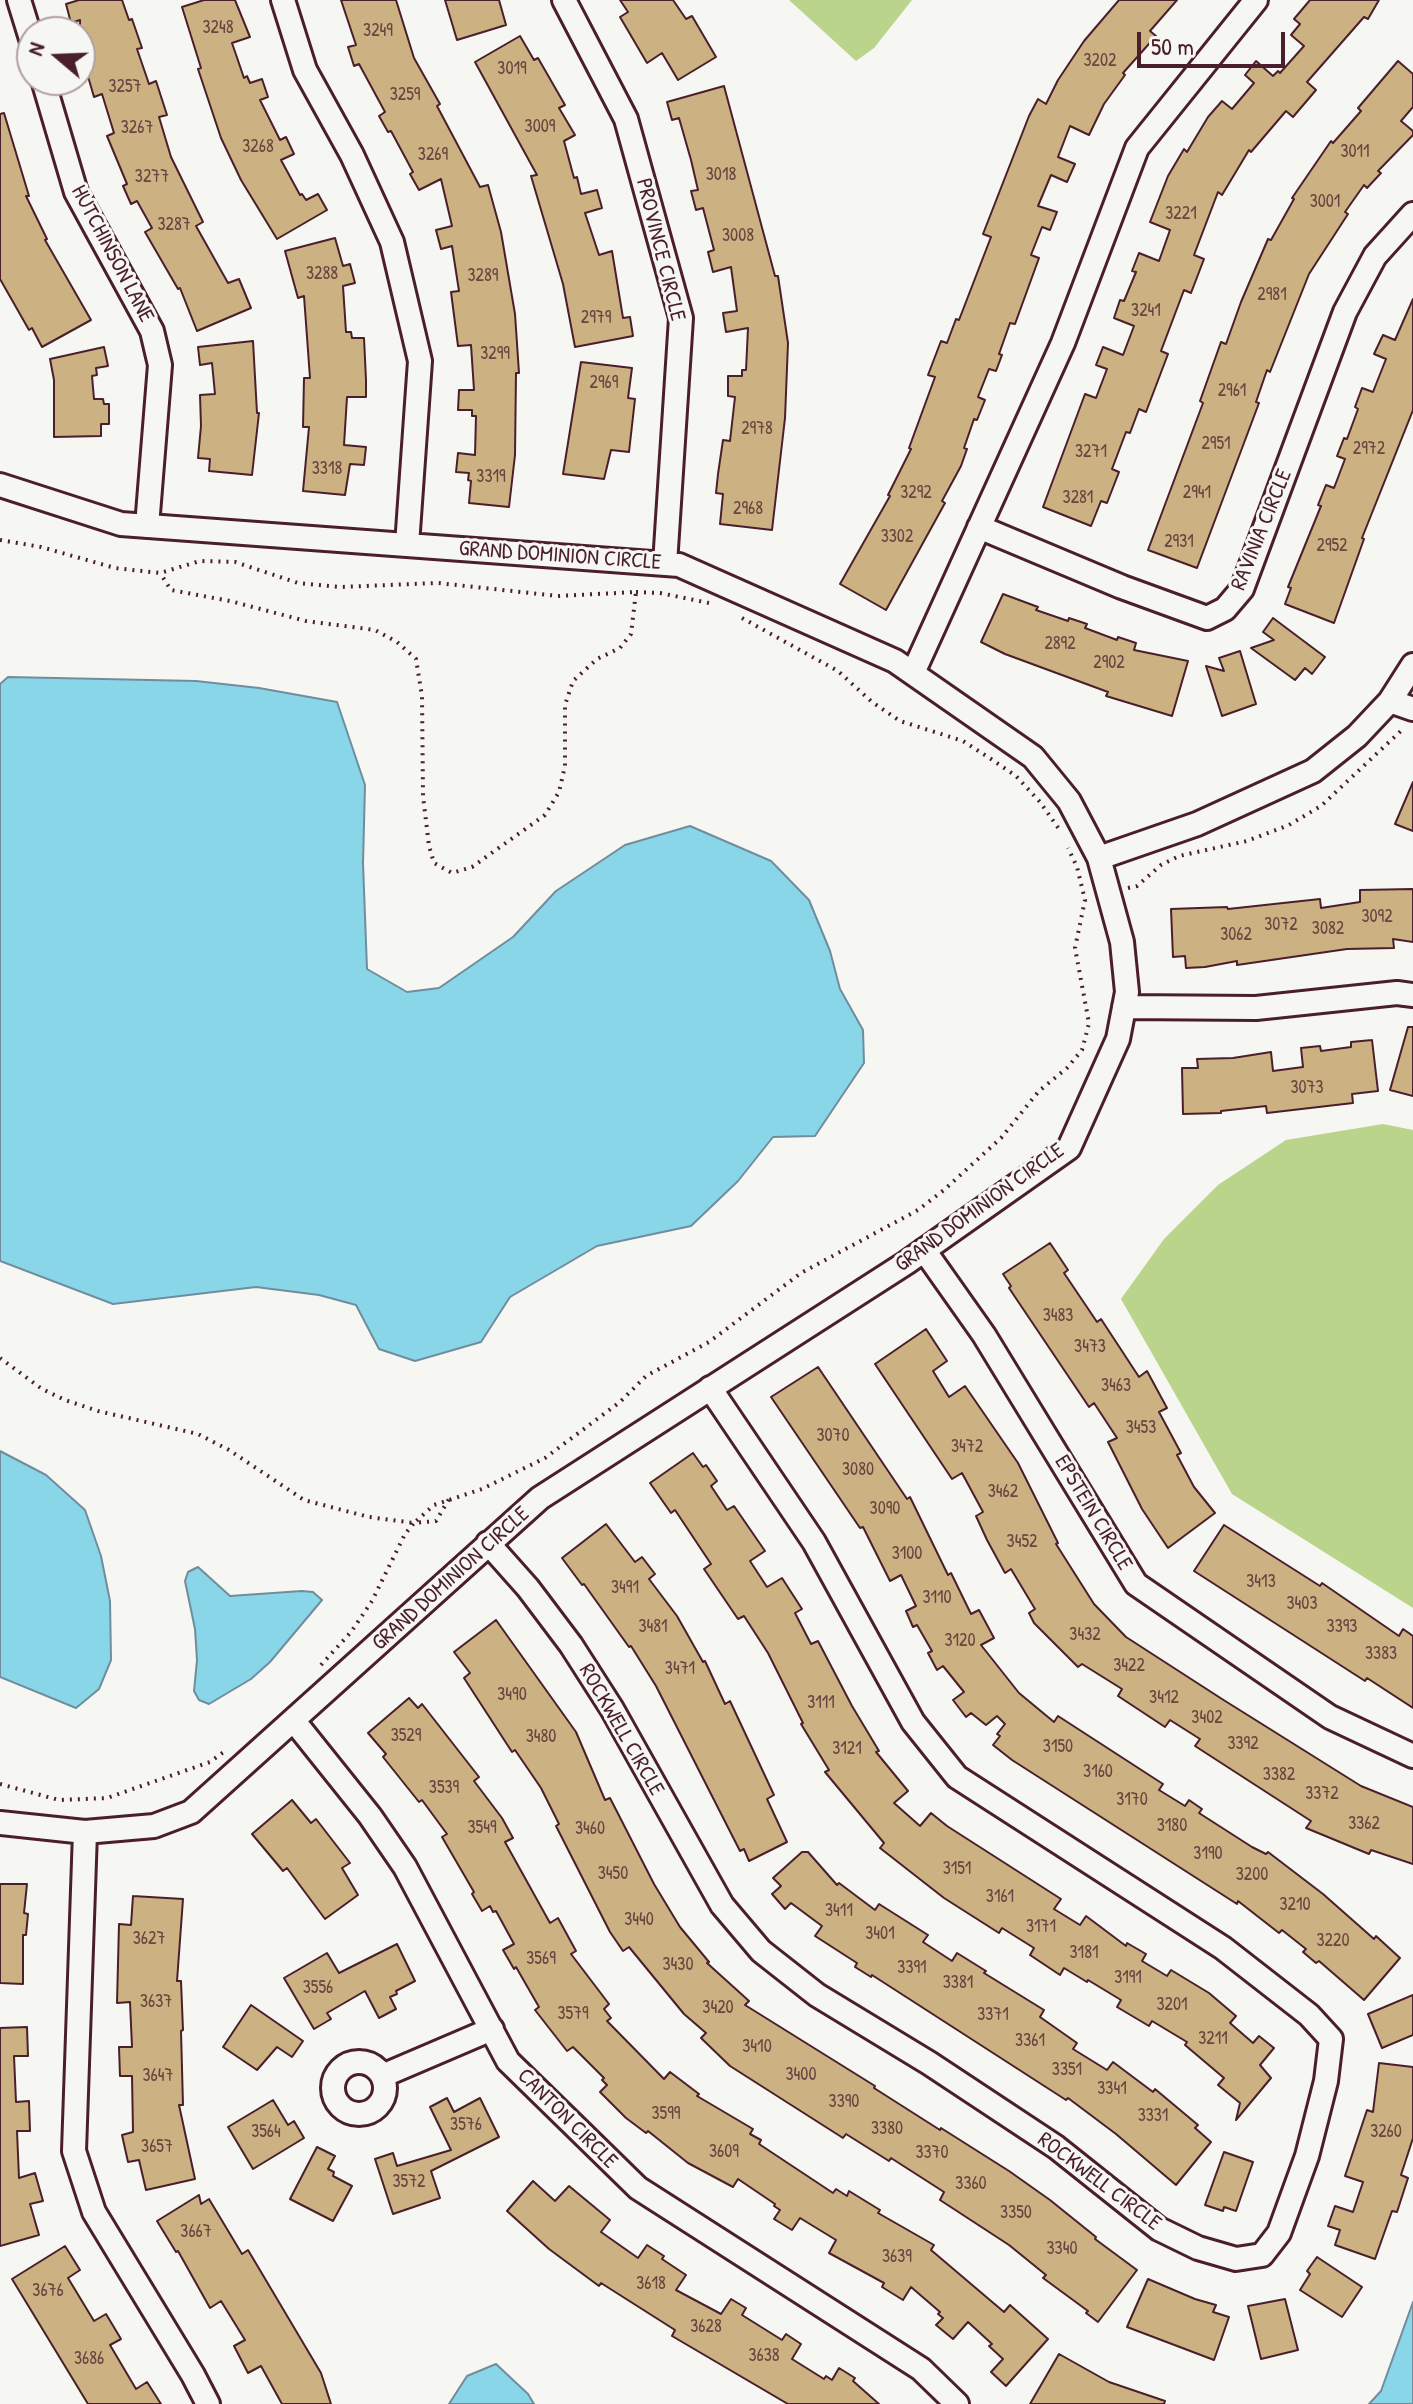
<!DOCTYPE html>
<html>
<head>
<meta charset="utf-8">
<style>
  body { margin:0 }
  #map { position:relative; width:1413px; height:2404px; overflow:hidden; background:#f6f6f2; font-family:"Patrick Hand",sans-serif }
  canvas { display:block }
  .north { position:absolute; left:16px; top:16px; width:80px; height:80px; box-sizing:border-box; background:#f6f6f2; border:2px solid #b1a0a2; border-radius:50%; rotate:289deg; font-size:22px; font-weight:700; line-height:32px; text-align:center; color:#4a1f2b }
  .north::after { content:''; display:block; margin:auto; width:28px; height:36px; background:#4a1f2b; clip-path:polygon(50% 0,100% 100%,50% 72%,0 100%) }
  .scale { position:absolute; left:1137px; top:32px; width:148px; height:36px; box-sizing:border-box; border:4px solid #4a1f2b; border-top:0; padding-left:10px; font-size:24px; line-height:28px; white-space:nowrap; color:#4a1f2b; -webkit-text-stroke:6px #f6f6f2; paint-order:stroke }
</style>
</head>
<body>
<div id="map">
<canvas width="1413" height="2404"></canvas>
<div class="north">N</div>
<div class="scale">50 m</div>
</div>
<script>
const ctx = document.querySelector('canvas').getContext('2d');
ctx.lineJoin = 'round';
function fillPath(path, color) { ctx.fillStyle = color; ctx.fill(path, 'evenodd'); }
const shape = rows => new Path2D(rows.map(r => 'M' + r).join(''));
function strokePath(path, color, width, dash) { ctx.strokeStyle = color; ctx.lineWidth = width; ctx.lineCap = dash ? 'butt' : 'round'; ctx.setLineDash(dash || []); ctx.stroke(path); }
function drawText(font, color, halo, rows, align = 'center') {
  ctx.font = font + ' "Patrick Hand",sans-serif'; ctx.lineWidth = 6; ctx.setLineDash([]); ctx.textBaseline = 'middle'; ctx.strokeStyle = halo; ctx.fillStyle = color; for (const [text, x, y, turn = 0] of rows) {
    ctx.save(); ctx.translate(x, y); ctx.rotate((+turn || 0) * Math.PI / 180); ctx.textAlign = isNaN(turn) ? turn : align; if (halo) ctx.strokeText(text, 0, 0); ctx.fillText(text, 0, 0); ctx.restore();
  }
}
fillPath(shape([
  [789,0,912,0,874,48,856,61],
  [1383,1124,1413,1130,1413,1608,1232,1494,1121,1299,1164,1239,1218,1185,1286,1140]
]), '#bad48b');
const water = shape([
  [8,677,196,681,259,688,337,702,365,785,363,863,367,969,407,992,439,988,513,937,556,891,625,845,690,826,771,861,809,900,830,951,840,989,863,1030,864,1063,815,1136,773,1137,738,1181,691,1226,597,1246,510,1297,481,1342,415,1361,379,1349,356,1305,319,1295,256,1287,113,1304,0,1261,0,684,8,677],
  [0,1451,46,1475,85,1510,101,1556,110,1601,111,1660,99,1689,76,1708,0,1677,0,1451],
  [198,1567,230,1596,302,1591,313,1592,322,1600,270,1662,251,1679,209,1704,199,1700,194,1691,197,1660,195,1629,185,1581,188,1572,198,1567],
  [1413,2302,1413,2404,1369,2404,1381,2391,1413,2302],
  [496,2364,528,2394,534,2404,449,2404,467,2376,496,2364]
]);
fillPath(water, '#8ad6e9');
strokePath(water, '#708d9d', 2);
const building = shape([
  [79,0,122,0,129,20,132,19,142,48,137,49,149,84,156,81,167,115,159,117,171,157,203,222,196,226,228,283,239,279,251,308,197,331,180,288,178,289,145,232,152,228,137,201,131,204,123,186,127,184,107,136,114,133,102,94,94,97,80,49,80,20,71,23,66,4,79,0],
  [204,0,235,0,250,37,232,43,244,78,247,76,250,83,262,79,268,97,260,100,280,140,286,137,294,154,281,160,300,195,302,194,306,200,318,194,327,210,277,239,241,180,221,138,198,69,201,68,182,7,204,0],
  [341,0,396,0,414,58,440,104,437,106,480,187,488,185,501,232,515,314,519,373,516,373,515,455,509,507,469,503,471,481,468,480,469,473,456,472,458,453,475,455,476,416,472,416,472,410,458,410,459,390,474,390,471,345,458,346,451,292,459,291,452,246,441,249,436,230,452,226,441,179,419,190,410,174,413,172,391,131,388,132,379,116,385,112,359,64,354,66,348,47,356,45,341,0],
  [445,0,499,0,506,25,457,40,445,0],
  [620,0,673,0,686,19,692,16,716,57,678,80,662,53,647,63,620,17,628,12,620,0],
  [1119,0,1177,0,1150,31,1156,36,1123,73,1125,75,1104,104,1089,135,1070,126,1058,157,1075,164,1067,182,1051,175,1038,206,1057,212,1050,230,1042,227,1031,255,1039,258,1015,324,1010,323,999,354,1002,355,996,371,989,369,978,397,985,400,977,420,974,419,964,448,967,449,961,466,942,501,945,503,886,610,840,584,890,496,888,495,911,449,909,448,935,377,928,375,941,341,947,343,956,319,959,320,991,237,983,234,1029,116,1038,99,1046,104,1058,80,1084,41,1119,0],
  [1310,0,1379,0,1368,19,1364,17,1307,82,1316,90,1293,117,1286,111,1251,152,1249,150,1222,195,1218,192,1194,255,1204,259,1191,293,1184,290,1161,351,1168,354,1146,412,1139,409,1130,433,1126,432,1112,469,1119,472,1107,503,1101,501,1091,526,1043,507,1085,394,1096,398,1107,369,1096,365,1103,347,1123,355,1134,326,1114,318,1120,300,1124,301,1136,272,1132,271,1139,253,1159,261,1170,230,1150,222,1168,176,1184,149,1187,152,1208,117,1222,101,1232,109,1254,83,1245,75,1256,61,1273,76,1278,71,1280,73,1304,46,1291,35,1300,24,1294,19,1310,0],
  [520,36,534,60,538,58,565,105,559,108,575,135,564,141,574,178,577,177,581,194,597,190,602,208,585,213,599,255,612,251,623,318,630,317,633,336,575,347,563,284,531,176,537,175,475,62,520,36],
  [1398,61,1413,74,1413,107,1401,121,1413,131,1413,135,1378,171,1381,173,1367,188,1364,185,1345,212,1348,214,1309,274,1270,372,1267,370,1256,402,1259,403,1197,568,1148,550,1203,403,1200,401,1221,342,1226,344,1241,302,1268,239,1271,240,1294,199,1292,198,1331,141,1333,143,1361,111,1358,108,1398,61],
  [724,86,775,276,778,276,788,343,785,418,772,530,720,524,723,494,716,493,718,474,723,440,730,441,735,397,728,396,728,376,742,376,742,370,746,370,748,328,726,332,723,313,737,311,731,267,713,272,708,252,714,250,703,208,696,210,691,191,698,190,691,160,679,118,672,120,667,102,724,86],
  [4,113,29,196,26,196,47,239,45,240,91,320,42,347,32,328,29,330,0,279,0,114,4,113],
  [335,238,343,266,350,264,355,283,343,286,346,332,351,332,352,338,364,338,366,380,366,397,347,397,344,445,366,447,364,465,350,464,345,495,303,491,309,427,303,427,304,378,310,378,304,296,298,298,285,251,335,238],
  [1413,299,1413,410,1362,538,1364,539,1334,623,1285,604,1291,588,1288,587,1321,506,1318,505,1326,485,1334,488,1345,459,1337,456,1344,438,1347,439,1358,409,1355,407,1362,388,1373,392,1386,359,1374,354,1383,335,1395,340,1413,299],
  [253,341,257,413,259,413,252,475,209,471,210,459,198,458,201,426,200,395,215,394,212,363,200,365,198,347,253,341],
  [104,347,108,366,96,368,97,375,92,376,94,399,103,399,104,404,109,404,109,424,101,424,101,436,54,437,54,380,50,359,104,347],
  [581,362,632,368,628,398,635,399,629,452,611,450,604,479,563,474,581,362],
  [1003,594,1038,607,1036,610,1068,621,1069,618,1087,624,1085,628,1117,640,1118,637,1136,643,1134,650,1188,661,1172,716,1106,696,1108,692,1005,654,981,642,1003,594],
  [1273,618,1325,657,1312,674,1305,668,1295,680,1251,648,1274,640,1263,632,1273,618],
  [1240,651,1256,704,1222,716,1206,666,1224,671,1219,658,1240,651],
  [1413,782,1413,831,1395,824,1413,782],
  [1413,889,1413,942,1393,939,1394,948,1347,949,1237,965,1237,961,1205,967,1186,968,1185,956,1173,957,1171,909,1227,907,1228,909,1320,899,1321,908,1360,902,1360,890,1413,889],
  [1408,1027,1413,1027,1413,1096,1390,1090,1408,1027],
  [1372,1040,1378,1091,1352,1094,1353,1103,1267,1113,1266,1106,1221,1111,1221,1113,1183,1114,1182,1068,1198,1068,1197,1059,1233,1058,1271,1052,1273,1071,1303,1067,1301,1048,1320,1046,1321,1051,1351,1047,1351,1042,1372,1040],
  [1050,1243,1068,1270,1064,1273,1097,1322,1101,1319,1139,1377,1147,1371,1167,1408,1159,1412,1181,1453,1177,1455,1194,1487,1215,1513,1168,1548,1142,1509,1108,1442,1117,1438,1094,1403,1089,1407,1009,1288,1011,1286,1003,1274,1050,1243],
  [926,1329,947,1361,933,1371,949,1397,965,1386,1018,1463,1058,1543,1056,1544,1094,1604,1126,1637,1222,1699,1361,1786,1413,1807,1413,1864,1371,1850,1369,1854,1306,1828,1311,1821,1195,1746,1200,1739,1170,1720,1165,1727,1118,1696,1122,1689,1082,1664,1078,1667,1034,1623,1029,1613,1035,1609,1011,1569,1005,1573,987,1540,976,1516,983,1512,962,1473,952,1479,875,1364,926,1329],
  [818,1367,907,1499,910,1497,948,1575,951,1573,971,1614,979,1610,994,1638,981,1645,1019,1693,1054,1722,1058,1716,1163,1784,1159,1790,1185,1806,1189,1800,1202,1809,1199,1813,1252,1847,1266,1854,1268,1852,1323,1894,1374,1939,1376,1936,1400,1958,1364,2000,1319,1961,1316,1963,1303,1952,1306,1949,1282,1930,1279,1933,1238,1901,1237,1904,1012,1760,993,1745,1000,1736,997,1734,1005,1724,997,1716,986,1725,971,1713,966,1717,953,1700,964,1692,943,1666,937,1670,928,1653,932,1651,917,1625,913,1627,906,1611,916,1606,901,1575,890,1581,863,1527,860,1528,771,1397,818,1367],
  [693,1453,703,1467,706,1465,717,1481,711,1486,727,1510,734,1506,765,1551,750,1561,767,1587,782,1578,802,1609,795,1613,811,1644,818,1641,852,1706,879,1751,876,1752,908,1791,894,1803,920,1826,931,1813,947,1826,1061,1899,1054,1909,1080,1925,1086,1916,1126,1946,1127,1943,1146,1954,1142,1961,1167,1976,1171,1970,1209,1993,1236,2016,1230,2023,1253,2043,1259,2036,1274,2048,1260,2065,1271,2078,1236,2120,1240,2103,1218,2085,1224,2078,1185,2045,1187,2042,1152,2021,1149,2026,1117,2007,1121,2000,1088,1980,1087,1982,1064,1968,1060,1975,1030,1955,1034,1948,1002,1928,999,1933,944,1898,880,1848,884,1843,825,1772,829,1770,801,1724,803,1723,768,1653,744,1616,738,1619,704,1569,711,1564,675,1510,671,1513,650,1483,693,1453],
  [606,1524,635,1562,642,1557,655,1574,649,1579,677,1616,703,1662,705,1661,725,1704,730,1701,774,1795,767,1799,787,1842,749,1861,744,1849,740,1851,656,1686,631,1646,629,1647,584,1584,582,1585,562,1558,606,1524],
  [1224,1525,1320,1586,1322,1583,1399,1636,1403,1629,1413,1636,1413,1708,1367,1678,1365,1681,1194,1571,1224,1525],
  [496,1620,576,1732,605,1800,610,1798,654,1884,680,1927,709,1962,707,1963,749,2001,745,2005,875,2086,874,2088,940,2130,941,2128,1009,2171,1050,2200,1096,2237,1095,2239,1137,2270,1098,2322,1086,2313,1088,2311,1043,2278,1046,2275,1009,2245,940,2200,944,2192,891,2158,889,2161,846,2134,843,2138,730,2066,701,2038,706,2033,684,2014,629,1947,623,1951,610,1932,556,1826,559,1824,541,1788,515,1750,512,1752,464,1678,470,1673,454,1652,496,1620],
  [409,1698,418,1708,422,1704,479,1777,474,1781,502,1818,513,1838,505,1842,550,1923,558,1918,576,1951,571,1954,609,2004,604,2009,611,2018,607,2021,664,2079,670,2072,699,2094,697,2096,753,2129,750,2134,761,2140,759,2144,833,2193,836,2189,847,2196,849,2191,880,2210,878,2213,934,2245,931,2250,1004,2312,1010,2305,1048,2339,1006,2386,991,2372,1003,2359,989,2346,992,2344,968,2322,953,2339,936,2325,943,2318,938,2314,940,2312,911,2287,903,2300,882,2287,884,2283,829,2253,836,2240,800,2218,792,2230,774,2219,780,2210,774,2206,775,2204,738,2179,733,2187,688,2163,648,2131,646,2133,626,2118,600,2092,607,2085,602,2080,604,2078,573,2047,567,2051,535,2010,539,2007,516,1967,514,1969,503,1950,514,1944,496,1911,493,1912,490,1906,482,1911,472,1894,474,1892,442,1837,447,1834,422,1800,419,1802,383,1757,386,1754,368,1733,409,1698],
  [292,1800,311,1823,316,1819,350,1863,342,1868,358,1895,325,1919,287,1868,283,1871,252,1834,292,1800],
  [802,1852,808,1852,837,1885,839,1883,875,1910,879,1904,928,1935,923,1942,952,1961,957,1953,986,1971,984,1973,1044,2010,1040,2017,1077,2043,1073,2049,1107,2070,1113,2062,1153,2092,1155,2089,1198,2125,1195,2128,1211,2142,1176,2185,1116,2134,1068,2098,1066,2100,872,1975,871,1977,855,1967,857,1963,815,1936,822,1926,791,1903,785,1909,772,1894,781,1886,773,1878,802,1852],
  [0,1884,27,1884,24,1913,28,1914,26,1935,23,1935,23,1984,0,1983,0,1884],
  [133,1896,183,1899,177,1981,181,1981,183,2030,181,2031,183,2105,179,2105,195,2179,146,2190,139,2160,128,2162,122,2135,133,2132,132,2076,120,2076,119,2047,132,2047,130,2002,117,2003,119,1924,131,1925,133,1896],
  [397,1944,415,1981,396,1991,397,1994,390,1997,396,2009,379,2018,365,1991,327,2013,331,2019,314,2029,284,1978,327,1953,339,1973,397,1944],
  [1413,1995,1413,2035,1382,2048,1368,2014,1413,1995],
  [251,2005,303,2041,292,2057,277,2047,257,2070,223,2047,251,2005],
  [27,2027,28,2056,14,2056,16,2102,29,2101,30,2131,17,2131,19,2178,35,2173,43,2201,30,2204,39,2235,0,2246,0,2028,27,2027],
  [1379,2063,1413,2067,1413,2138,1401,2175,1408,2178,1397,2212,1392,2211,1375,2259,1335,2245,1340,2230,1328,2226,1335,2206,1353,2212,1363,2182,1345,2176,1367,2110,1373,2112,1379,2063],
  [447,2098,454,2112,480,2098,499,2137,431,2171,440,2198,393,2214,375,2159,393,2153,397,2166,451,2150,430,2107,447,2098],
  [273,2100,288,2125,294,2121,304,2138,253,2169,228,2127,273,2100],
  [317,2147,335,2156,328,2169,334,2172,333,2176,352,2186,333,2221,290,2199,317,2147],
  [1224,2152,1253,2162,1236,2211,1224,2207,1223,2211,1205,2205,1224,2152],
  [533,2181,555,2201,569,2186,610,2220,601,2232,638,2258,647,2245,664,2256,662,2259,686,2275,676,2290,721,2314,731,2299,746,2308,742,2315,782,2340,786,2334,801,2344,792,2359,824,2379,826,2376,832,2380,839,2368,855,2378,853,2381,879,2404,788,2404,672,2336,675,2330,601,2283,599,2286,549,2249,507,2211,533,2181],
  [199,2195,201,2204,209,2199,242,2254,248,2250,321,2373,331,2404,282,2404,261,2366,248,2373,234,2346,245,2340,221,2301,210,2308,178,2251,176,2252,157,2221,199,2195],
  [65,2246,80,2270,68,2278,94,2321,106,2314,121,2339,110,2345,136,2389,147,2382,161,2404,88,2404,12,2279,65,2246],
  [1317,2257,1362,2287,1342,2317,1300,2290,1310,2274,1307,2271,1317,2257],
  [1148,2279,1195,2299,1216,2305,1213,2312,1229,2317,1214,2360,1127,2327,1148,2279],
  [1285,2299,1298,2350,1261,2359,1248,2306,1285,2299],
  [1059,2354,1109,2382,1165,2401,1164,2404,1030,2404,1059,2354]
]);
fillPath(building, '#ccb282');
strokePath(building, '#4a1f2b', 2);
const street = shape([
  [19,0,32,42],
  [283,0,305,70,352,155,392,242,420,361,407,545],
  [564,0,626,119,681,318,665,564],
  [43,80,76,192,152,331,160,365,147,526],
  [0,485,121,524,679,565,895,661,1033,757,1069,801,1099,858,1122,942,1127,992,1118,1039,1069,1148,906,1263,540,1498,191,1812,154,1826,85,1832,0,1823],
  [979,527,1122,587,1207,618,1225,609,1242,589,1345,312,1375,256,1413,214],
  [913,673,1063,343,1137,148,1256,0],
  [1390,701,1413,709],
  [1099,858,1197,824,1313,771,1357,736,1390,701,1413,665],
  [1124,1007,1256,1008,1397,993,1413,995],
  [924,1250,984,1335,1136,1584,1330,1717,1413,1756],
  [488,1543,528,1588,571,1645,612,1709,722,1905,761,1951,817,1995,929,2063,1056,2147,1159,2229,1198,2248,1236,2259,1262,2255,1279,2233,1307,2156,1326,2081,1331,2039,1309,2015,1223,1948,957,1777,913,1722,814,1542,710,1388],
  [294,1721,370,1816,405,1867,508,2061,638,2188,921,2369,957,2404],
  [85,1832,74,2151,94,2212,193,2375,208,2404],
  '333 2088a26 26 0 1 1 52 0a26 26 0 1 1-52 0Z',
  [382,2076,492,2029]
]);
strokePath(street, '#4a1f2b', 28);
strokePath(shape([
  [0,540,41,547,115,568,160,573,200,561,235,562,298,583,340,587,438,583,558,596,636,592,631,634,620,648,597,659,573,681,565,705,565,766,559,792,545,815,472,867,452,873,434,863,429,846,423,796,422,696,416,659,397,642,375,630,306,621,230,601,171,590,160,573],
  [636,592,660,593,709,603],
  [742,618,838,671,872,702,900,721,963,741,991,759,1016,776,1040,802,1059,829],
  [1128,888,1137,886,1161,865,1179,856,1247,841,1289,825,1321,806,1404,728],
  [0,1358,42,1389,65,1400,98,1411,198,1434,229,1450,304,1500,369,1517,414,1523,434,1505,482,1489,545,1458,620,1402,646,1376,709,1342,801,1273,918,1210,944,1190,1001,1138,1039,1091,1067,1068,1082,1050,1086,1035,1089,1023,1075,948,1085,900,1077,867,1068,848],
  [321,1665,351,1632,372,1601,405,1534,414,1523,436,1521,449,1499],
  [0,1784,59,1800,107,1798,210,1762,225,1751]
]), '#4a1f2b', 4, [2, 6]);
strokePath(street, '#f6f6f2', 22);
drawText('18px', '#6a4441', null, [
  ["3248",218,28],
  ["3249",378,31],
  ["3202",1100,61],
  ["3019",512,69],
  ["3257",125,87],
  ["3259",405,95],
  ["3009",540,127],
  ["3267",137,128],
  ["3268",258,147],
  ["3011",1355,152],
  ["3269",433,155],
  ["3018",721,175],
  ["3277",152,177],
  ["3001",1325,202],
  ["3221",1181,214],
  ["3287",174,225],
  ["3008",738,236],
  ["3288",322,274],
  ["3289",483,276],
  ["2981",1272,295],
  ["3241",1146,311],
  ["2979",596,318],
  ["3299",495,354],
  ["2969",604,383],
  ["2961",1232,391],
  ["2978",757,429],
  ["2951",1216,444],
  ["2972",1369,449],
  ["3271",1091,452],
  ["3318",327,469],
  ["3319",491,477],
  ["3292",916,493],
  ["2941",1197,493],
  ["3281",1078,498],
  ["2968",748,509],
  ["3302",897,537],
  ["2931",1179,542],
  ["2952",1332,546],
  ["2892",1060,644],
  ["2902",1109,663],
  ["3092",1377,917],
  ["3072",1281,925],
  ["3082",1328,929],
  ["3062",1236,935],
  ["3073",1307,1088],
  ["3483",1058,1316],
  ["3473",1090,1347],
  ["3463",1116,1386],
  ["3453",1141,1428],
  ["3070",833,1436],
  ["3472",967,1447],
  ["3080",858,1470],
  ["3462",1003,1492],
  ["3090",885,1509],
  ["3452",1022,1542],
  ["3100",907,1554],
  ["3413",1261,1582],
  ["3491",625,1588],
  ["3110",937,1598],
  ["3403",1302,1604],
  ["3481",653,1627],
  ["3393",1342,1627],
  ["3432",1085,1635],
  ["3120",960,1641],
  ["3383",1381,1654],
  ["3422",1129,1666],
  ["3471",680,1669],
  ["3490",512,1695],
  ["3412",1164,1698],
  ["3111",821,1703],
  ["3402",1207,1718],
  ["3529",406,1736],
  ["3480",541,1737],
  ["3392",1243,1744],
  ["3150",1058,1747],
  ["3121",847,1749],
  ["3160",1098,1772],
  ["3382",1279,1775],
  ["3539",444,1788],
  ["3372",1322,1794],
  ["3170",1132,1800],
  ["3362",1364,1824],
  ["3180",1172,1826],
  ["3549",482,1828],
  ["3460",590,1829],
  ["3190",1208,1854],
  ["3151",957,1869],
  ["3450",613,1874],
  ["3200",1252,1875],
  ["3161",1000,1897],
  ["3210",1295,1905],
  ["3411",839,1911],
  ["3440",639,1920],
  ["3171",1041,1927],
  ["3401",880,1934],
  ["3627",149,1939],
  ["3220",1333,1941],
  ["3181",1084,1953],
  ["3569",541,1959],
  ["3430",678,1965],
  ["3391",912,1968],
  ["3191",1128,1978],
  ["3381",958,1983],
  ["3556",318,1988],
  ["3637",156,2002],
  ["3201",1172,2005],
  ["3420",718,2008],
  ["3579",573,2014],
  ["3371",993,2015],
  ["3211",1213,2039],
  ["3361",1030,2041],
  ["3410",757,2047],
  ["3351",1067,2070],
  ["3400",801,2075],
  ["3647",158,2076],
  ["3341",1112,2089],
  ["3390",844,2102],
  ["3599",666,2114],
  ["3331",1153,2116],
  ["3576",466,2125],
  ["3380",887,2129],
  ["3564",266,2132],
  ["3260",1386,2132],
  ["3657",157,2147],
  ["3609",724,2152],
  ["3370",932,2153],
  ["3572",409,2182],
  ["3360",971,2184],
  ["3350",1016,2213],
  ["3667",196,2232],
  ["3340",1062,2249],
  ["3639",897,2257],
  ["3618",651,2284],
  ["3676",48,2291],
  ["3628",706,2327],
  ["3638",764,2356],
  ["3686",89,2359]
]);
drawText('22px', '#4a1f2b', '#f6f6f2', [
  ["PROVINCE CIRCLE",660,250,76],
  ["HUTCHINSON LANE",112,254,62],
  ["RAVINIA CIRCLE",1262,530,-68],
  ["GRAND DOMINION CIRCLE",560,556,4],
  ["GRAND DOMINION CIRCLE",980,1208,-36],
  ["EPSTEIN CIRCLE",1093,1513,59],
  ["GRAND DOMINION CIRCLE",451,1579,-42],
  ["ROCKWELL CIRCLE",621,1730,60],
  ["CANTON CIRCLE",567,2119,45],
  ["ROCKWELL CIRCLE",1099,2182,37]
]);
</script>
</body>
</html>
